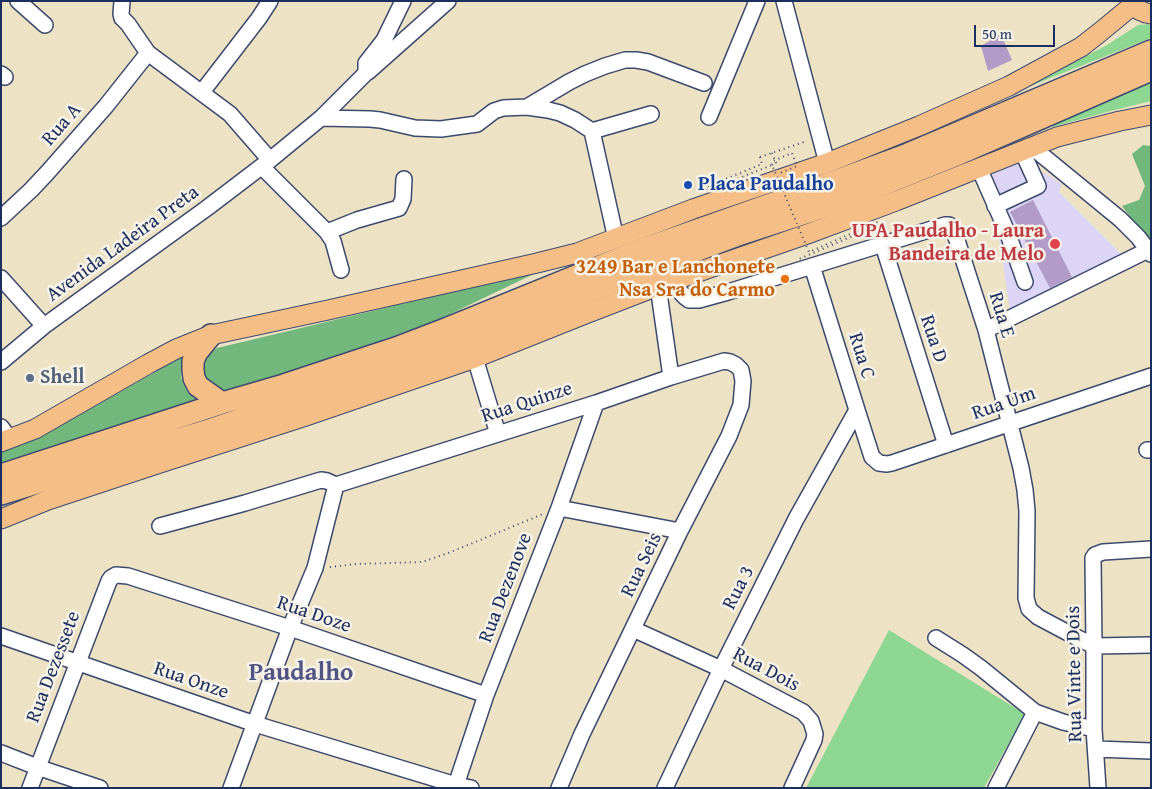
<!DOCTYPE html>
<html>
<head>
<meta charset="utf-8">
<style>
  body { margin:0 }
  #map { position:relative; width:1152px; height:789px; overflow:hidden; background:#eee2c4; font-family:"Gentium Book Plus",serif }
  canvas { display:block }
  .frame { position:absolute; inset:0; border:2px solid #1b2f5e; pointer-events:none }
  .scale { position:absolute; left:974px; top:25px; width:81px; height:22px; box-sizing:border-box; border:2px solid #1b2f5e; border-top:0; padding-left:6px; font-size:15px; line-height:18px; white-space:nowrap; color:#1b2f5e; -webkit-text-stroke:4px #f7f3e8; paint-order:stroke }
</style>
</head>
<body>
<div id="map">
<canvas width="1152" height="789"></canvas>
<div class="frame"></div>
<div class="scale">50 m</div>
</div>
<script>
const ctx = document.querySelector('canvas').getContext('2d');
ctx.lineJoin = 'round';
function fillPath(path, color) { ctx.fillStyle = color; ctx.fill(path, 'evenodd'); }
const shape = rows => new Path2D(rows.map(r => 'M' + r).join(''));
function strokePath(path, color, width, dash) { ctx.strokeStyle = color; ctx.lineWidth = width; ctx.lineCap = dash ? 'butt' : 'round'; ctx.setLineDash(dash || []); ctx.stroke(path); }
function drawText(font, color, halo, rows, align = 'center') {
  ctx.font = font + ' "Gentium Book Plus",serif'; ctx.lineWidth = 5; ctx.setLineDash([]); ctx.textBaseline = 'middle'; ctx.strokeStyle = halo; ctx.fillStyle = color; for (const [text, x, y, turn = 0] of rows) {
    ctx.save(); ctx.translate(x, y); ctx.rotate((+turn || 0) * Math.PI / 180); ctx.textAlign = isNaN(turn) ? turn : align; if (halo) ctx.strokeText(text, 0, 0); ctx.fillText(text, 0, 0); ctx.restore();
  }
}
fillPath(shape([
  [1019,162,1043,172,1062,184,1059,192,1123,256,1010,311,998,232,975,176]
]), '#dcd5f6');
fillPath(shape([
  [1148,24,1151,26,1151,38,988,103,1026,84,1078,60,1107,45,1138,25],
  [1151,83,1151,101,1107,112,1052,127,1053,123],
  [889,630,1025,714,984,788,806,788]
]), '#8dd793');
fillPath(shape([
  [1143,145,1151,146,1151,240,1139,229,1122,206,1139,200,1145,186,1132,154],
  [540,271,438,320,364,347,225,392,204,382,203,357,217,348],
  [185,355,181,370,181,378,188,392,204,400,1,463,1,451,60,426]
]), '#72b87d');
fillPath(shape([
  [1001,34,1012,60,988,71,981,46],
  [1033,200,1072,277,1050,288,1010,212]
]), '#b29bc7');
const minor = shape([
  [18,1,45,25],
  [122,1,121,14,122,18,128,24,148,53,230,114,270,160],
  [784,1,827,163],
  [368,72,448,1],
  [1,74,5,77],
  [202,92,259,18,270,1],
  [527,107,569,82,585,74,605,66,625,60,636,60,648,62,704,83],
  [709,117,757,1],
  [321,118,366,73,366,63,384,40,403,1],
  [592,131,651,114],
  [1032,147,1120,219,1138,237,1151,254],
  [262,167,327,232,333,241,341,270],
  [979,168,1008,234,1025,282],
  [995,206,1038,186,1022,151],
  [1,218,31,190,47,173,106,106,148,53],
  [327,232,357,220,399,208,403,199,404,179],
  [883,245,946,445],
  [812,266,857,410,872,457,879,463,887,464,892,463,1151,376],
  [1,278,44,326],
  [670,281,685,297,689,300,699,300,728,292,945,225,949,225,954,231,986,330,1021,468,1025,490,1027,511,1026,598,1029,609,1038,617,1070,634,1094,646,1151,645],
  [658,286,671,377],
  [986,330,1148,250],
  [475,358,498,434],
  [1,362,44,326,207,208,270,160,321,118,370,119,380,120,415,128,441,129,477,124,494,111,503,108,527,107,548,110,560,113,575,120,592,131,616,239],
  [1,427,10,439],
  [1147,450,1151,450],
  [336,485,596,403,671,377,724,361,730,362,736,365,741,370,743,381,741,405,729,436,680,531,582,734,559,788],
  [559,508,680,531],
  [160,526,245,503,321,480,327,481,336,485],
  [633,629,721,669,803,712,811,721,815,734,814,740,792,788],
  [1,636,255,724,456,785,471,788],
  [936,638,963,655,981,668,1035,712,1063,722,1094,729],
  [1096,749,1151,751],
  [1,753,37,767,100,788],
  [30,788,109,581,111,578,116,575,128,576,290,628,486,695],
  [231,788,290,628,315,568,336,485],
  [455,788,486,695,559,508,596,403],
  [665,788,721,669,796,519,857,410],
  [996,788,1035,712],
  [1098,788,1094,729,1094,646,1093,558,1095,555,1103,552,1151,549]
]);
const major = shape([
  [1132,1,1133,5,1139,10,1146,13,1151,14],
  [1,442,35,429,148,364,176,349,211,335,328,310,537,263,577,253,693,209,827,163,919,126,1009,86,1081,47,1099,33,1133,5],
  [1,519,48,500,157,464,306,416,475,358,588,313,658,286,810,233,896,201,1057,137,1120,121,1151,115]
]);
const highway = shape([
  [211,335,197,352,193,361,193,370,194,378,198,386,222,403],
  [1,475,222,403,284,385,396,348,443,330,635,252,822,186,908,154,1151,51],
  [1,494,212,429,433,355,591,291,674,259,741,234,839,202,875,188,959,154,1151,70]
]);
strokePath(minor, '#3b4a6d', 18);
strokePath(major, '#3b4a6d', 21);
strokePath(highway, '#3b4a6d', 24);
strokePath(shape([
  [772,153,777,165],
  [760,157,807,141],
  [330,567,356,564,422,562,451,552,543,514]
]), '#3b4a6d', 2, [1, 4]);
strokePath(minor, '#fff', 15);
strokePath(major, '#f6be87', 19);
strokePath(highway, '#f6be87', 21);
strokePath(shape([
  [760,157,762,164,706,187,707,191,772,165,809,252,878,222,879,225,799,259],
  [772,165,773,161,792,153,797,166,780,173]
]), '#3b4a6d', 2, [1, 4]);
for (const [x, y, r, color] of [
  [688,185,5,"#1a4fb4"],
  [1055,244,6,"#e0444e"],
  [785,279,5,"#e8710a"],
  [30,378,5,"#5c6f8a"]
]) { const dot = new Path2D(); dot.arc(x, y, r, 0, 2 * Math.PI); ctx.fillStyle = color; ctx.fill(dot); strokePath(dot, '#f7f3e8', 2); }
drawText('20px', '#1b2f5e', '#f7f3e8', [
  ["Rua A",62,125,-49],
  ["Avenida Ladeira Preta",123,244,-36],
  ["Rua E",1001,315,73],
  ["Rua D",933,339,72],
  ["Rua C",861,356,73],
  ["Rua Quinze",527,403,-18],
  ["Rua Um",1004,404,-19],
  ["Rua Seis",642,565,-64],
  ["Rua Dezenove",506,588,-69],
  ["Rua 3",739,588,-63],
  ["Rua Doze",314,615,19],
  ["Rua Dezessete",54,667,-69],
  ["Rua Dois",766,670,28],
  ["Rua Vinte e Dois",1075,674,-91],
  ["Rua Onze",191,681,19]
]);
drawText('bold 20px', '#164399', '#f7f3e8', [
  ["Placa Paudalho",698,185]
], 'left');
drawText('bold 20px', '#be3a42', '#f7f3e8', [
  ["UPA Paudalho - Laura",1044,232],
  ["Bandeira de Melo",1044,255]
], 'right');
drawText('bold 20px', '#c56008', '#f7f3e8', [
  ["3249 Bar e Lanchonete",775,268],
  ["Nsa Sra do Carmo",775,291]
], 'right');
drawText('bold 20px', '#4e5e75', '#f7f3e8', [
  ["Shell",40,378]
], 'left');
drawText('bold 25px', '#505583', '#f7f3e8', [
  ["Paudalho",301,674]
]);
</script>
</body>
</html>
